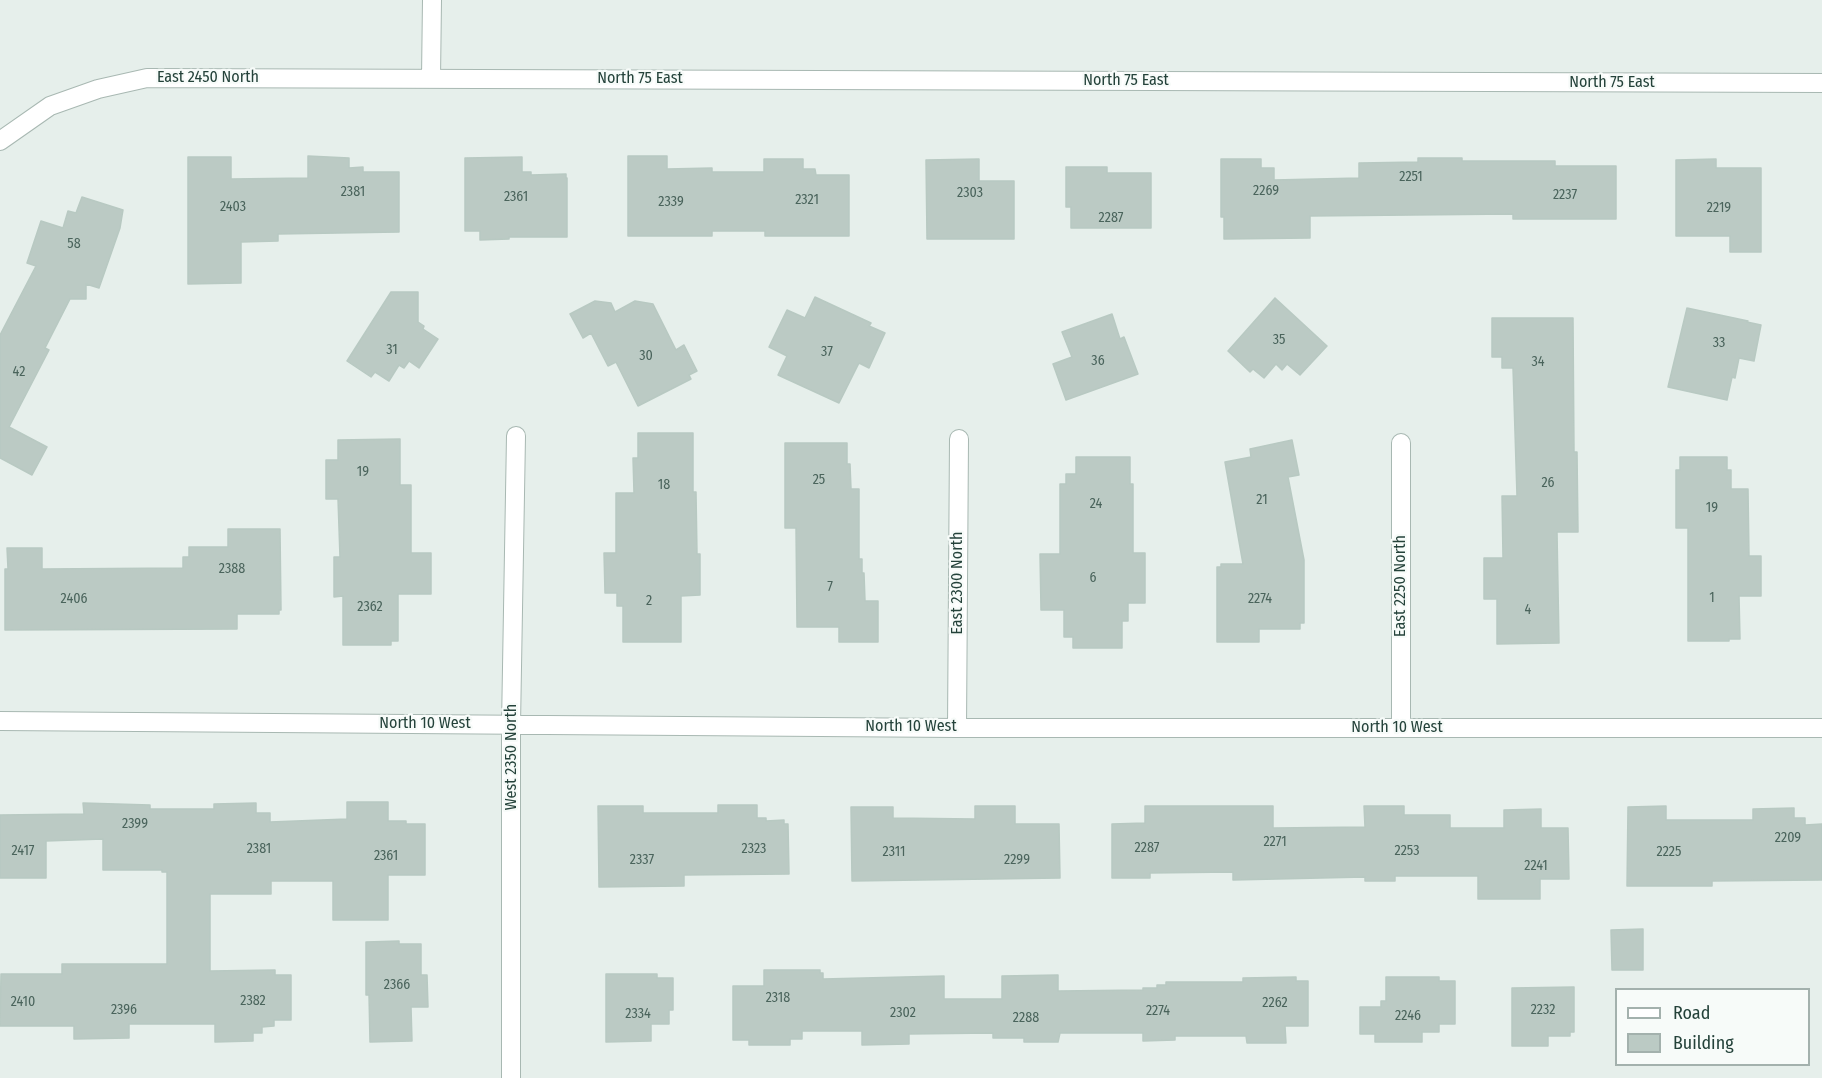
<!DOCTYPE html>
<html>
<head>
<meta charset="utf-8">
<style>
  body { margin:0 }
  #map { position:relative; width:1822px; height:1078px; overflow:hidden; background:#e6efeb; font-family:"Fira Sans Condensed",sans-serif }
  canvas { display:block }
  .legend { position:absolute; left:1615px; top:988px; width:195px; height:78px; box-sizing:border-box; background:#f7fbf9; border:2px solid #a3b1ad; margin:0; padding:8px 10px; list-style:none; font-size:18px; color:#24423a }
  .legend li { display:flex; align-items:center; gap:12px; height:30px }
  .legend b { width:30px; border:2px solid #a3b1ad }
</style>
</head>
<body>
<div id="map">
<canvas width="1822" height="1078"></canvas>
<ul class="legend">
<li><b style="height:8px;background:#fff"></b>Road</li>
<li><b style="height:16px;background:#bbcac4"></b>Building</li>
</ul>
</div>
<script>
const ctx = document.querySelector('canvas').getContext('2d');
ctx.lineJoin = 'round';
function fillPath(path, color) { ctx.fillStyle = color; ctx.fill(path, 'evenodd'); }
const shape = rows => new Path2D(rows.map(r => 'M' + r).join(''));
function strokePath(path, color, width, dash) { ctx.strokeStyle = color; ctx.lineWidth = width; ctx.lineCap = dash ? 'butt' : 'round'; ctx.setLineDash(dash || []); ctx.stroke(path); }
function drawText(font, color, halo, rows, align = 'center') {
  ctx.font = font + ' "Fira Sans Condensed",sans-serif'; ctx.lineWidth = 4.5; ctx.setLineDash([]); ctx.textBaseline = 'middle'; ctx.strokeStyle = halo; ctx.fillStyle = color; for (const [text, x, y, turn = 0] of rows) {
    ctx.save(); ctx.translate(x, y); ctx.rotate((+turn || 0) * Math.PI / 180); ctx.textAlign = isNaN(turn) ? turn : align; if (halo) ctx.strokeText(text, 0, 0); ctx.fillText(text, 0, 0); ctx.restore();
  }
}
const building = shape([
  [308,156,349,158,349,168,363,167,363,172,399,172,399,232,278,234,278,241,241,242,241,283,188,284,188,157,231,157,231,179,308,178,308,156],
  [628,156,667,156,667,169,712,168,712,172,764,172,764,159,803,159,803,169,815,169,816,175,849,175,849,236,765,236,765,231,712,231,712,236,628,236,628,156],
  [522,157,522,172,531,172,531,175,566,174,566,178,567,178,567,237,509,237,509,239,480,240,480,231,465,231,465,158,522,157],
  [1418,158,1462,158,1462,161,1555,161,1555,166,1616,166,1616,219,1513,219,1513,214,1310,216,1310,238,1224,239,1224,217,1221,217,1221,159,1261,159,1261,168,1274,168,1274,180,1359,178,1359,163,1418,162,1418,158],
  [979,159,979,181,1014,181,1014,239,927,239,926,160,979,159],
  [1716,159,1716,168,1761,168,1761,252,1730,252,1730,236,1676,236,1676,160,1716,159],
  [1066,167,1107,167,1107,173,1151,173,1151,228,1071,228,1071,207,1066,207,1066,167],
  [82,197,123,210,120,228,99,288,86,284,86,299,70,299,45,348,49,350,9,427,47,447,32,475,0,458,0,335,36,266,27,263,41,221,63,228,68,211,76,213,82,197],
  [391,292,418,292,418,322,424,326,423,329,438,339,419,368,409,361,404,368,399,365,389,381,375,372,371,377,347,361,391,292],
  [815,297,871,323,869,326,885,333,869,368,859,363,839,403,778,375,787,356,769,347,787,310,805,318,815,297],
  [1275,298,1327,346,1300,375,1287,364,1282,370,1276,364,1264,378,1253,369,1250,372,1228,351,1275,298],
  [595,301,611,303,615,312,635,301,653,304,676,350,684,345,697,371,689,375,691,379,638,406,616,362,608,366,591,333,583,338,570,314,595,301],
  [1687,308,1748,321,1747,322,1761,325,1754,361,1739,358,1735,378,1732,377,1727,400,1668,387,1687,308],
  [1112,314,1120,339,1124,337,1138,374,1066,400,1053,364,1072,357,1062,332,1112,314],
  [1492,318,1573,318,1574,452,1577,452,1578,532,1557,532,1559,643,1497,644,1497,599,1484,599,1484,558,1503,558,1502,496,1517,496,1513,368,1502,368,1502,357,1492,357,1492,318],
  [638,433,693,433,693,492,696,492,697,554,700,554,700,595,681,596,681,642,623,642,623,606,617,606,617,593,605,593,604,553,616,553,616,493,634,493,633,458,638,458,638,433],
  [400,439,400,485,411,485,411,553,431,553,431,594,398,594,398,641,391,641,391,645,343,645,343,596,334,597,334,557,340,557,338,499,326,499,326,460,338,460,338,440,400,439],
  [1292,440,1299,475,1288,477,1304,560,1304,623,1300,623,1300,629,1259,629,1259,642,1217,642,1217,567,1221,567,1221,564,1243,564,1225,462,1251,457,1250,449,1292,440],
  [785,443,847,443,847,464,850,464,851,489,859,489,859,559,862,559,862,573,864,573,865,601,878,601,878,642,839,642,839,627,797,627,796,528,785,528,785,443],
  [1076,457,1130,457,1130,484,1133,484,1133,553,1145,553,1145,603,1128,603,1128,621,1122,621,1122,648,1073,648,1073,637,1064,637,1064,610,1041,610,1040,554,1060,554,1060,484,1066,484,1066,474,1076,474,1076,457],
  [1680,457,1727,457,1727,470,1731,470,1731,489,1748,489,1749,556,1761,556,1761,596,1739,596,1740,639,1729,639,1729,641,1688,641,1688,528,1676,528,1676,470,1680,470,1680,457],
  [228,529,280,529,281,610,279,610,279,614,237,614,237,629,5,630,5,569,8,569,7,548,42,548,42,569,183,568,183,557,189,557,189,547,228,547,228,529],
  [347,802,388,802,388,821,406,821,406,824,425,824,425,875,388,875,388,920,333,920,333,881,271,881,271,894,210,894,210,971,275,970,275,975,291,975,291,1020,274,1020,274,1026,262,1027,262,1033,253,1033,253,1041,215,1042,215,1024,129,1024,129,1038,74,1039,74,1026,0,1026,1,974,62,974,62,964,167,964,167,872,162,872,162,870,103,870,103,839,46,841,46,878,0,878,0,815,84,814,83,803,150,805,150,809,214,809,214,804,256,803,256,813,270,813,270,822,347,819,347,802],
  [718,805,757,805,757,818,766,818,766,821,784,820,784,824,788,824,789,874,684,875,684,886,599,887,598,806,643,806,643,813,718,813,718,805],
  [975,806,1015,806,1015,824,1059,824,1060,878,852,881,851,807,893,807,893,818,975,819,975,806],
  [1145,806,1273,806,1273,828,1365,827,1364,806,1404,806,1404,815,1450,815,1450,828,1504,828,1504,810,1541,809,1541,828,1568,828,1569,879,1540,879,1540,899,1478,899,1478,876,1395,876,1395,881,1365,881,1365,877,1233,880,1233,872,1150,873,1150,878,1112,878,1112,824,1145,823,1145,806],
  [1666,806,1666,820,1753,820,1753,809,1794,808,1794,818,1805,818,1805,825,1822,824,1822,880,1712,881,1712,886,1627,886,1628,807,1666,806],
  [1643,929,1643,970,1612,970,1611,930,1643,929],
  [399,941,399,944,421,944,421,975,427,975,428,1007,411,1007,412,1041,370,1042,369,995,366,995,366,942,399,941],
  [764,970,820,970,820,973,823,973,823,979,944,976,944,999,1002,999,1002,976,1058,975,1058,991,1143,990,1143,988,1157,988,1157,985,1166,985,1166,982,1243,982,1243,978,1296,977,1296,981,1308,981,1308,1026,1285,1026,1286,1043,1247,1043,1246,1036,1175,1036,1175,1040,1143,1041,1143,1033,1060,1033,1058,1042,1024,1042,1024,1038,993,1038,993,1033,909,1034,909,1044,862,1045,862,1031,802,1031,802,1039,790,1039,790,1045,749,1045,749,1040,733,1040,733,986,764,986,764,970],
  [606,974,657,974,657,978,673,978,673,1010,669,1010,669,1024,651,1024,651,1041,606,1042,606,974],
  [1386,977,1439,977,1439,981,1455,981,1455,1024,1439,1024,1439,1032,1422,1032,1422,1042,1375,1042,1375,1034,1360,1034,1360,1007,1381,1007,1381,1001,1386,1001,1386,977],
  [1574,987,1574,1032,1570,1032,1570,1036,1548,1036,1548,1046,1512,1046,1512,988,1574,987]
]);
fillPath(building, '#bbcac4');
strokePath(building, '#b8c9c2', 1.5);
const street = shape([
  [431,78,432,0],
  [0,141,50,106,98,89,147,78,1822,83],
  [1401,443,1401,728],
  [0,721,957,728,1822,728],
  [957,728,959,439],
  [511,1078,511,725,516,436]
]);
strokePath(street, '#a8b8b2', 20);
strokePath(street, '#fff', 18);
drawText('14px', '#4a645c', null, [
  ["2251",1411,177],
  ["2269",1266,191],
  ["2381",353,192],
  ["2303",970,193],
  ["2237",1565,195],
  ["2361",516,197],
  ["2321",807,200],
  ["2339",671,202],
  ["2403",233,207],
  ["2219",1719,208],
  ["2287",1111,218],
  ["58",74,244],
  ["35",1279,340],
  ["33",1719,343],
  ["31",392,350],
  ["37",827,352],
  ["30",646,356],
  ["36",1098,361],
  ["34",1538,362],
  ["42",19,372],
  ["19",363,472],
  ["25",819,480],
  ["26",1548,483],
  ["18",664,485],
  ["21",1262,500],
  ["24",1096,504],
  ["19",1712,508],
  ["2388",232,569],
  ["6",1093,578],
  ["7",830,587],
  ["1",1712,598],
  ["2406",74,599],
  ["2274",1260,599],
  ["2",649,601],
  ["2362",370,607],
  ["4",1528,610],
  ["2399",135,824],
  ["2209",1788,838],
  ["2271",1275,842],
  ["2287",1147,848],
  ["2381",259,849],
  ["2323",754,849],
  ["2417",23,851],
  ["2253",1407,851],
  ["2311",894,852],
  ["2225",1669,852],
  ["2361",386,856],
  ["2337",642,860],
  ["2299",1017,860],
  ["2241",1536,866],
  ["2366",397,985],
  ["2318",778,998],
  ["2382",253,1001],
  ["2410",23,1002],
  ["2262",1275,1003],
  ["2396",124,1010],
  ["2232",1543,1010],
  ["2274",1158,1011],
  ["2302",903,1013],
  ["2334",638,1014],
  ["2246",1408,1016],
  ["2288",1026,1018]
]);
drawText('16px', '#24423a', '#f7fbf9', [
  ["East 2450 North",208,78],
  ["North 75 East",640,79],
  ["North 75 East",1126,81],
  ["North 75 East",1612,83],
  ["East 2300 North",958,583,-90],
  ["East 2250 North",1401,586,-90],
  ["North 10 West",425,724],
  ["North 10 West",911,727],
  ["North 10 West",1397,728],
  ["West 2350 North",512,757,-90]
]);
</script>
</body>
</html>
